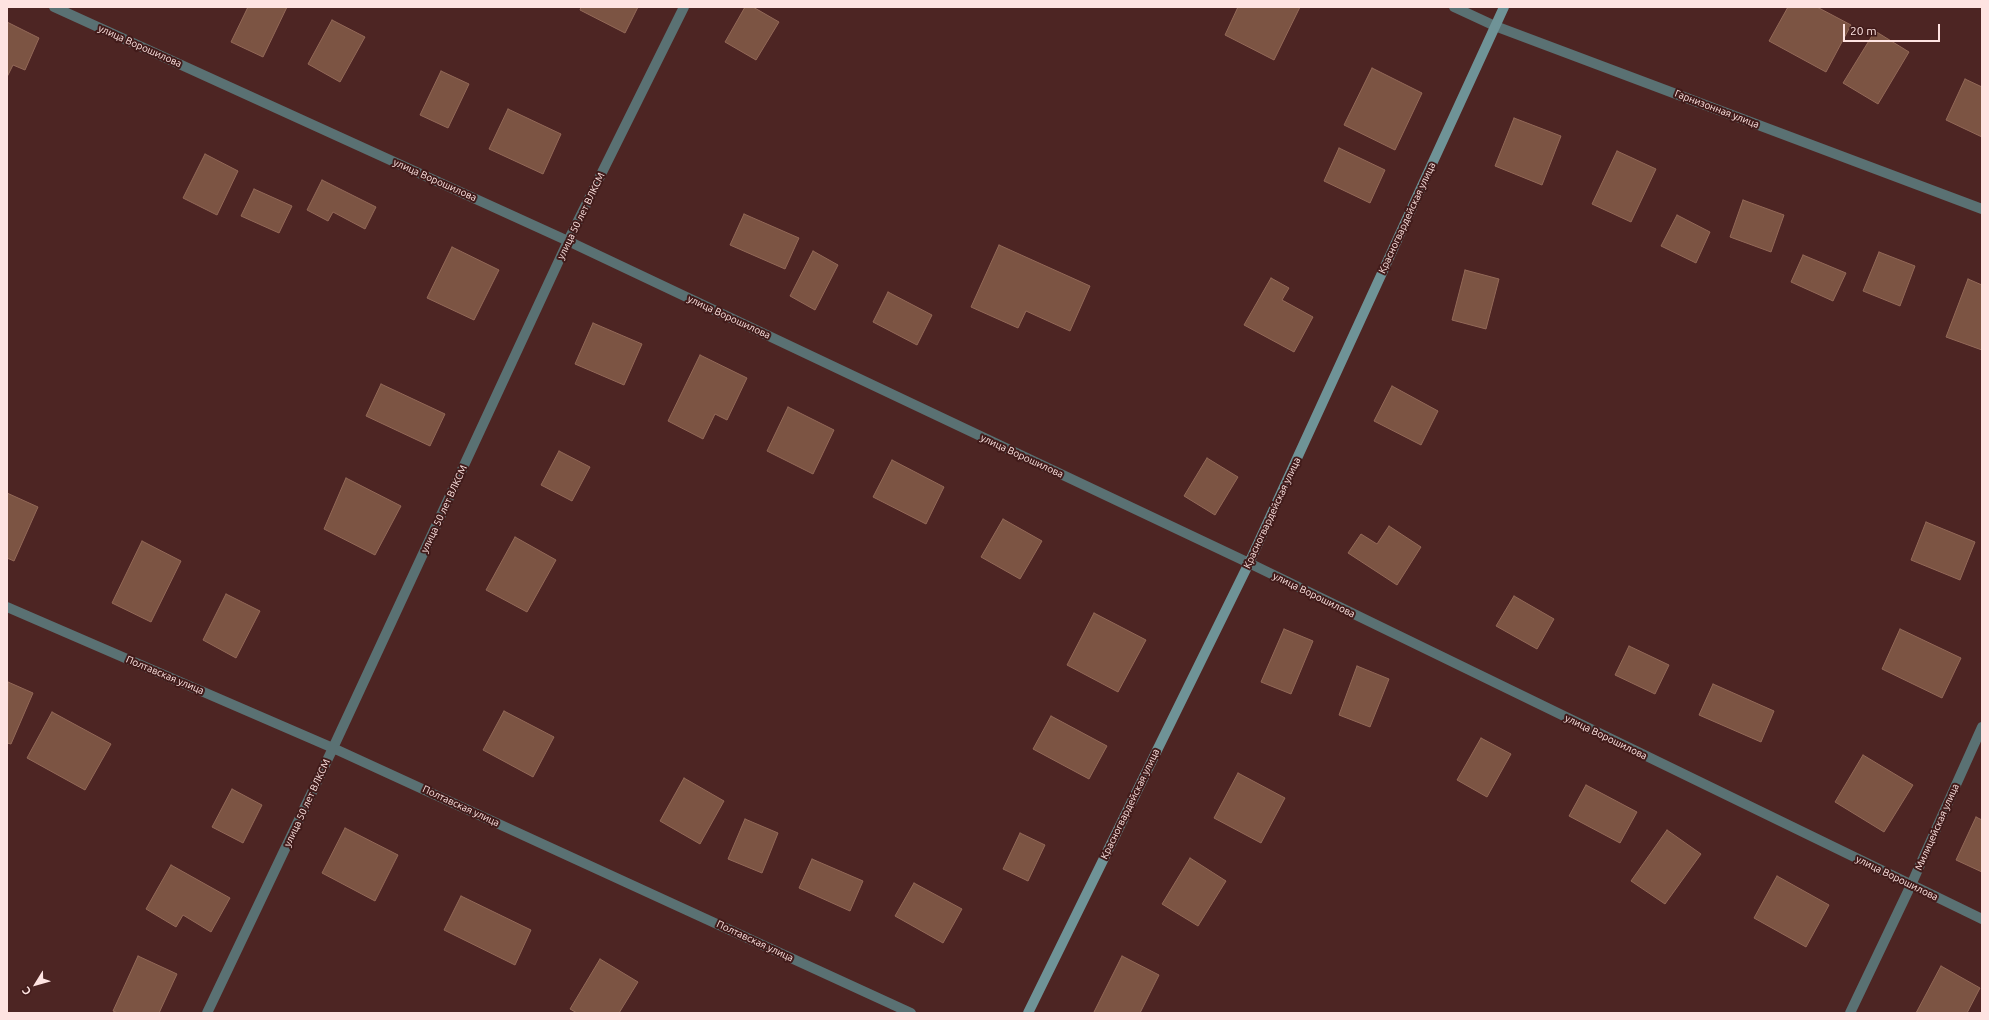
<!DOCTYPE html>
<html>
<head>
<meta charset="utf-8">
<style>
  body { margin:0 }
  #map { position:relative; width:1989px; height:1020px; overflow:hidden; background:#4d2523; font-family:Ubuntu,sans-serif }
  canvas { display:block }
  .frame { position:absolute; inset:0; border:8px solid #fee3e1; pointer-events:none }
  .north { position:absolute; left:16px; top:964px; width:40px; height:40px; -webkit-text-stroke:3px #411b1a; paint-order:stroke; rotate:233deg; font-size:11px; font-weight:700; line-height:16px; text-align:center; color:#fee3e1 }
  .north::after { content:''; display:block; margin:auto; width:14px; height:18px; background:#fee3e1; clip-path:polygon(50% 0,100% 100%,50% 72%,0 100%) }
  .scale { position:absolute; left:1843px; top:24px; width:97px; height:18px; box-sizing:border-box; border:2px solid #fee3e1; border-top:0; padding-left:5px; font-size:12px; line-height:14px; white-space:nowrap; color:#fee3e1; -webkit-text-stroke:3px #411b1a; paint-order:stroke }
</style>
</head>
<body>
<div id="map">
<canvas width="1989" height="1020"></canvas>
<div class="frame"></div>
<div class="north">С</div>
<div class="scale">20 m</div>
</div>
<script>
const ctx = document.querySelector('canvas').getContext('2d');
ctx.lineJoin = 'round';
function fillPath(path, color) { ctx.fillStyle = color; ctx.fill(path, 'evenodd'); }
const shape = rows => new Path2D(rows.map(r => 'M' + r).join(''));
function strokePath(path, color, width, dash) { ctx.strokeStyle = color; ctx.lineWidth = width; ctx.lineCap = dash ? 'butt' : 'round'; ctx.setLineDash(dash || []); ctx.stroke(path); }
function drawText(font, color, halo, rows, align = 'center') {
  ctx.font = font + ' Ubuntu,sans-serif'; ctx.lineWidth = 4; ctx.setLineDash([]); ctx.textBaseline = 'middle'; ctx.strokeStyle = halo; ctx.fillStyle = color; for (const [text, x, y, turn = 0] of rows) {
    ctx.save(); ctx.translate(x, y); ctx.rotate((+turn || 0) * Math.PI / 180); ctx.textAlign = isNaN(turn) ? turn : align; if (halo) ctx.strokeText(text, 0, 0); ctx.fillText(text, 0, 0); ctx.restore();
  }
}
const building = shape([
  [248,7,287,7,263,57,231,42,248,7],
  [581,7,638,7,625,33,580,10,581,7],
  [745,7,753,7,779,22,756,60,725,42,745,7],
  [1238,7,1300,7,1274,60,1225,35,1238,7],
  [1788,7,1817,7,1851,25,1826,72,1769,41,1788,7],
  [332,20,365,37,340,82,308,64,332,20],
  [7,22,39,38,25,70,13,65,7,77,7,22],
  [1875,31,1909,52,1878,104,1843,83,1875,31],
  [1372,68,1422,93,1395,150,1344,125,1372,68],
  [441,71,469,84,448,128,420,115,441,71],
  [1965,79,1982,87,1982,137,1946,120,1965,79],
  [508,109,561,134,543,174,489,149,508,109],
  [1514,118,1561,136,1542,185,1495,166,1514,118],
  [1339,148,1385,170,1370,203,1324,181,1339,148],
  [1617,151,1656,169,1631,222,1592,204,1617,151],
  [205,154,238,171,217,215,183,198,205,154],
  [322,180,376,207,365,229,333,212,328,221,307,210,322,180],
  [254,189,292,206,279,233,241,216,254,189],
  [1743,200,1784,215,1771,252,1730,237,1743,200],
  [744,214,799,238,785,269,730,245,744,214],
  [1677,215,1710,232,1696,263,1661,246,1677,215],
  [999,245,1090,286,1070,331,1026,311,1018,328,971,307,999,245],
  [452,247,499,270,474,320,427,298,452,247],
  [813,251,838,265,815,310,790,296,813,251],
  [1879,252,1915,266,1900,306,1863,291,1879,252],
  [1803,255,1846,273,1833,301,1791,282,1803,255],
  [1465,270,1499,279,1486,329,1452,320,1465,270],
  [1271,278,1289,288,1282,300,1313,317,1294,352,1244,325,1271,278],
  [1968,279,1982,285,1982,350,1946,337,1968,279],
  [888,292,932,315,917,345,873,322,888,292],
  [593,323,642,344,624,385,575,364,593,323],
  [700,355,747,378,727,420,715,414,703,439,668,421,700,355],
  [381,384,445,414,430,446,366,416,381,384],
  [1392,386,1438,411,1421,445,1374,421,1392,386],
  [788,407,834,430,813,474,767,451,788,407],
  [559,451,590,467,572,501,541,485,559,451],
  [1207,458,1238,477,1215,515,1184,496,1207,458],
  [892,460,944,487,926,524,873,497,892,460],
  [346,478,401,506,375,555,324,529,346,478],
  [7,493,38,507,14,561,7,558,7,493],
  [1003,519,1042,541,1020,579,981,557,1003,519],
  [1926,522,1975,542,1960,580,1911,560,1926,522],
  [1389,526,1421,547,1397,585,1348,553,1361,534,1377,544,1389,526],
  [515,537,556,560,527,612,486,590,515,537],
  [142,541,181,561,151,622,112,603,142,541],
  [226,594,260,611,236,658,203,640,226,594],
  [1514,596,1554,619,1537,649,1496,626,1514,596],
  [1094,613,1146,640,1118,692,1067,665,1094,613],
  [1284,629,1313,641,1291,694,1261,682,1284,629],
  [1900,629,1961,658,1942,698,1882,669,1900,629],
  [1629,646,1669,665,1655,694,1615,675,1629,646],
  [1357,666,1389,679,1370,727,1339,715,1357,666],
  [8,682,33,693,11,744,7,743,8,682],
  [1713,684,1774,711,1761,742,1699,715,1713,684],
  [504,711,554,737,533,777,483,750,504,711],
  [52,712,111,744,85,790,27,758,52,712],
  [1051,716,1107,746,1089,779,1033,749,1051,716],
  [1481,738,1511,754,1487,797,1457,780,1481,738],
  [1863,755,1913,785,1884,832,1835,802,1863,755],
  [1238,773,1285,798,1261,843,1214,818,1238,773],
  [684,778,724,801,700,844,660,821,684,778],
  [1586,785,1637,812,1620,843,1569,816,1586,785],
  [232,789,262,805,243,843,212,827,232,789],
  [1976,817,1982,820,1982,872,1956,860,1976,817],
  [745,819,778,833,762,873,728,859,745,819],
  [345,828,398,855,375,901,322,873,345,828],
  [1667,830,1701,854,1665,904,1631,881,1667,830],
  [1020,833,1045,845,1028,881,1003,869,1020,833],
  [1190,858,1226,881,1198,926,1162,904,1190,858],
  [812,859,863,881,850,911,799,888,812,859],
  [171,865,230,898,211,932,183,915,176,927,146,909,171,865],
  [1777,876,1829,905,1806,947,1754,918,1777,876],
  [914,883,962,909,943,943,895,916,914,883],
  [461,896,531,930,515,965,444,930,461,896],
  [138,956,177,974,159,1013,118,1013,113,1011,138,956],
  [1122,956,1159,975,1140,1013,1095,1013,1094,1012,1122,956],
  [600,959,638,982,619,1013,577,1013,570,1009,600,959],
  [1941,966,1980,988,1967,1013,1916,1013,1941,966]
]);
fillPath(building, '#7c5443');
strokePath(building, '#936958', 1);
strokePath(shape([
  [54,7,568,241,1249,563,1982,919],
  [1454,7,1495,26,1982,209],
  [7,607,333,748,911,1013],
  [207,1013,333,748,568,241,684,7],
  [1850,1013,1911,885,1982,727]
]), '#5a7173', 10);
strokePath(shape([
  [1028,1013,1249,563,1504,7]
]), '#6f9397', 10);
drawText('10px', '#fee3e1', '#411b1a', [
  ["улица Ворошилова",140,46,24],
  ["Гарнизонная улица",1717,109,21],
  ["улица Ворошилова",435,180,24],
  ["улица 50 лет ВЛКСМ",581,216,-64],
  ["Красногвардейская улица",1407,218,-65],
  ["улица Ворошилова",729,317,25],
  ["улица Ворошилова",1022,456,25],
  ["улица 50 лет ВЛКСМ",444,509,-65],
  ["Красногвардейская улица",1272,513,-65],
  ["улица Ворошилова",1314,595,26],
  ["Полтавская улица",165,675,23],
  ["улица Ворошилова",1606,737,26],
  ["улица 50 лет ВЛКСМ",307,803,-65],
  ["Красногвардейская улица",1130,804,-64],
  ["Полтавская улица",461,806,25],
  ["Милицейская улица",1937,827,-66],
  ["улица Ворошилова",1897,878,26],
  ["Полтавская улица",755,941,25]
]);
</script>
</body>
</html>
